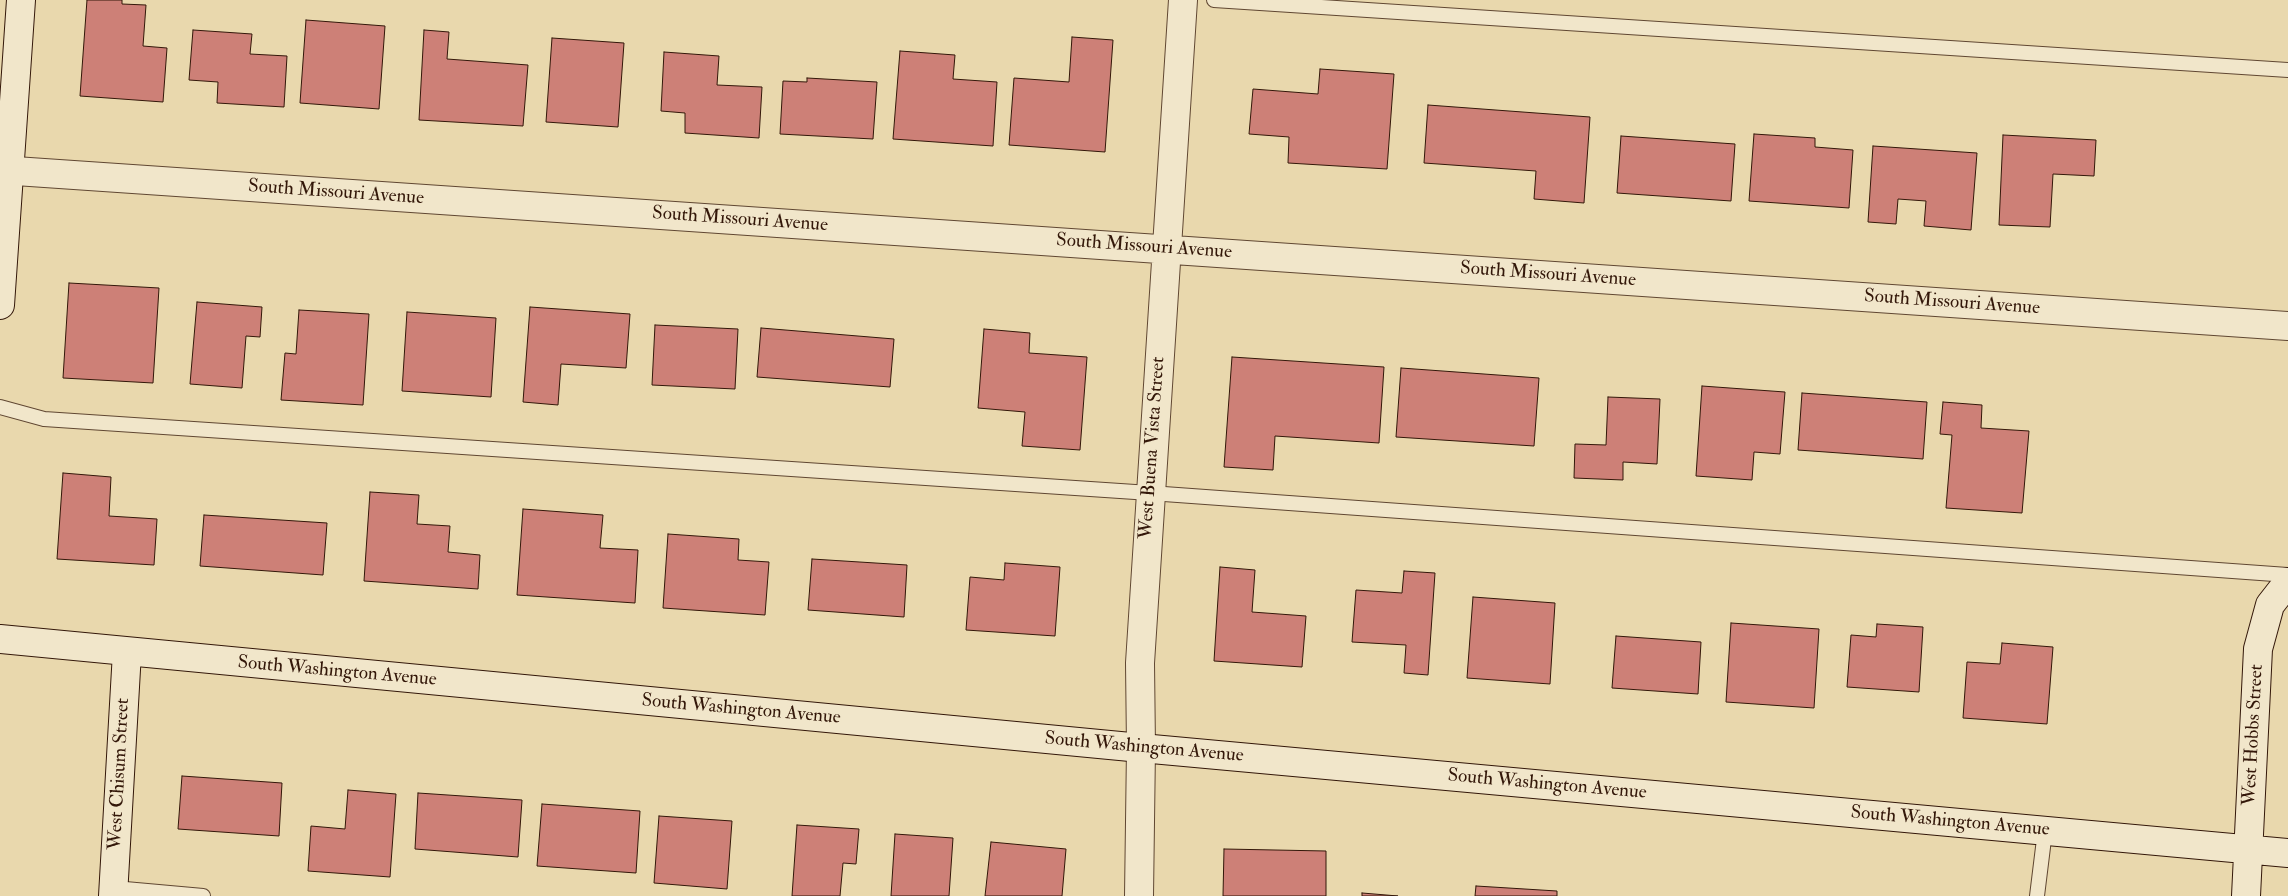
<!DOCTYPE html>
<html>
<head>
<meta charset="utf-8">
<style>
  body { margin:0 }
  canvas { display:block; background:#e9d8ad }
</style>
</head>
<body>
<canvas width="2288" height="896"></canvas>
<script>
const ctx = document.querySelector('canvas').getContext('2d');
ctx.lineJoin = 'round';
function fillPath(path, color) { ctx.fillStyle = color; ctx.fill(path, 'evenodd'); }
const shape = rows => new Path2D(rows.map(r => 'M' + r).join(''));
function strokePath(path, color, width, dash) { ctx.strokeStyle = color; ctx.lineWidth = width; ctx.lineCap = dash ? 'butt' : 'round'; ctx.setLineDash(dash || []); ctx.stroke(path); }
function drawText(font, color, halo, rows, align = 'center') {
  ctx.font = font + ' "IM FELL Double Pica",serif'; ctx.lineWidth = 4; ctx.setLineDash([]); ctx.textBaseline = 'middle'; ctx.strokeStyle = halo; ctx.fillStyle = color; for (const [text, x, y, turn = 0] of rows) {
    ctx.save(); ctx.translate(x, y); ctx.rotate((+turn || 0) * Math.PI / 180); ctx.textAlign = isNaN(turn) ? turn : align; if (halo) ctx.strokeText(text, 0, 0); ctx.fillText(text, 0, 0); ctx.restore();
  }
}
const building = shape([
  [87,0,122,0,122,4,146,5,143,46,167,48,163,102,80,96,87,0],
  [306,20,385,26,379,109,300,103,306,20],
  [193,30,252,34,250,54,287,56,284,107,217,103,218,82,189,80,193,30],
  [424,30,449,32,447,59,528,65,523,126,419,120,424,30],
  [1072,37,1113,40,1105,152,1009,145,1014,78,1069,82,1072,37],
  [552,38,624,43,618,127,546,122,552,38],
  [900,51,955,55,953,79,997,82,993,146,893,139,900,51],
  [664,52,719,56,717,85,762,87,759,138,685,133,685,113,661,111,664,52],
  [1320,69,1394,74,1387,169,1288,163,1289,137,1249,134,1253,89,1318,94,1320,69],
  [807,78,877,82,873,139,780,134,783,81,807,82,807,78],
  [1428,105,1590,117,1584,203,1534,199,1536,171,1424,163,1428,105],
  [1754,134,1815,138,1815,147,1853,150,1849,208,1749,201,1754,134],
  [2003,135,2096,140,2094,176,2053,174,2050,227,1999,225,2003,135],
  [1621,136,1735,144,1731,201,1617,193,1621,136],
  [1873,146,1977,153,1971,230,1924,226,1926,201,1898,199,1896,224,1868,222,1873,146],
  [69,283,159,288,153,383,63,378,69,283],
  [197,302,262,307,260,337,246,336,242,388,190,384,197,302],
  [530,307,630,314,626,368,561,364,558,405,523,402,530,307],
  [299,310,369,314,363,405,281,400,285,353,296,354,299,310],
  [407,312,496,318,491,397,402,391,407,312],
  [655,325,738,329,735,389,652,385,655,325],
  [761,328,894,339,890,387,757,377,761,328],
  [984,329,1030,333,1029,353,1087,357,1080,450,1022,446,1025,412,978,408,984,329],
  [1232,357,1384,367,1379,443,1275,436,1273,470,1224,467,1232,357],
  [1401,368,1539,378,1534,446,1396,437,1401,368],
  [1702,386,1785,392,1780,454,1754,452,1752,480,1696,476,1702,386],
  [1802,393,1927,402,1923,459,1798,450,1802,393],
  [1608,397,1660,399,1657,464,1623,462,1623,480,1574,478,1575,444,1606,445,1608,397],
  [1943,402,1982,405,1981,428,2029,431,2022,513,1946,508,1952,435,1940,434,1943,402],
  [63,473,111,477,109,516,157,519,154,565,57,559,63,473],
  [370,492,419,495,417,524,450,526,448,552,480,555,478,589,364,581,370,492],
  [523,509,603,515,600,548,638,550,635,603,517,595,523,509],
  [204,515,327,523,323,575,200,566,204,515],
  [668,534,739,539,738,560,769,562,765,615,663,608,668,534],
  [812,559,907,565,904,617,808,610,812,559],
  [1005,563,1060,567,1055,636,966,630,970,577,1004,580,1005,563],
  [1220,567,1255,570,1252,612,1306,616,1302,667,1214,661,1220,567],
  [1404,571,1435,573,1428,675,1404,673,1406,645,1352,642,1356,590,1402,593,1404,571],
  [1473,597,1555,603,1550,684,1467,678,1473,597],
  [1731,623,1819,629,1814,708,1726,702,1731,623],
  [1877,624,1923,627,1919,692,1847,687,1851,635,1876,637,1877,624],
  [1616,636,1701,642,1698,694,1612,688,1616,636],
  [2002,643,2053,647,2047,724,1963,718,1967,662,2000,664,2002,643],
  [182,776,282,783,279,836,178,829,182,776],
  [348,790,396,794,390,877,308,871,311,826,345,829,348,790],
  [418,793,522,800,518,857,415,849,418,793],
  [542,804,640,811,636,873,537,866,542,804],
  [659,816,732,821,727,889,654,883,659,816],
  [797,825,859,829,856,864,843,863,840,896,792,896,797,825],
  [895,834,953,838,949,896,891,896,895,834],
  [991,842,1066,849,1062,896,985,896,991,842],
  [1224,849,1326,851,1326,896,1223,896,1224,849],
  [1476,886,1557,891,1557,896,1475,896,1476,886],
  [1362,893,1398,896,1362,896,1362,893]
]);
fillPath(building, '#cd8077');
strokePath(building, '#331709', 1);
const lane = shape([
  [1214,0,2288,70],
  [0,407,44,419,1150,493,2288,575],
  [114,888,203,896],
  [2037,896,2045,831]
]);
const street = shape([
  [0,170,2288,326],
  [1139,896,1141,748,1140,663,1183,0]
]);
const secondary = shape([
  [0,305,21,0],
  [0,639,1141,748,2288,853],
  [113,896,127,652],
  [2246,896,2258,649,2270,605,2288,582]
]);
strokePath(lane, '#604732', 16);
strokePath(street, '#604732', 30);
strokePath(secondary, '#331709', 30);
strokePath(lane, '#f1e6ca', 14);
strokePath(street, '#f1e6ca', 28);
strokePath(secondary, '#f1e6ca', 28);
drawText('19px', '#331709', '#f1e6ca', [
  ["South Missouri Avenue",336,193,4],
  ["South Missouri Avenue",740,220,4],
  ["South Missouri Avenue",1144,247,4],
  ["South Missouri Avenue",1548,275,4],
  ["South Missouri Avenue",1952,303,4],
  ["West Buena Vista Street",1153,448,-86],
  ["South Washington Avenue",337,672,5],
  ["South Washington Avenue",741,710,5],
  ["West Hobbs Street",2254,735,-87],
  ["South Washington Avenue",1144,748,5],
  ["West Chisum Street",120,774,-87],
  ["South Washington Avenue",1547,785,5],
  ["South Washington Avenue",1950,822,5]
]);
</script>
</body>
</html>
